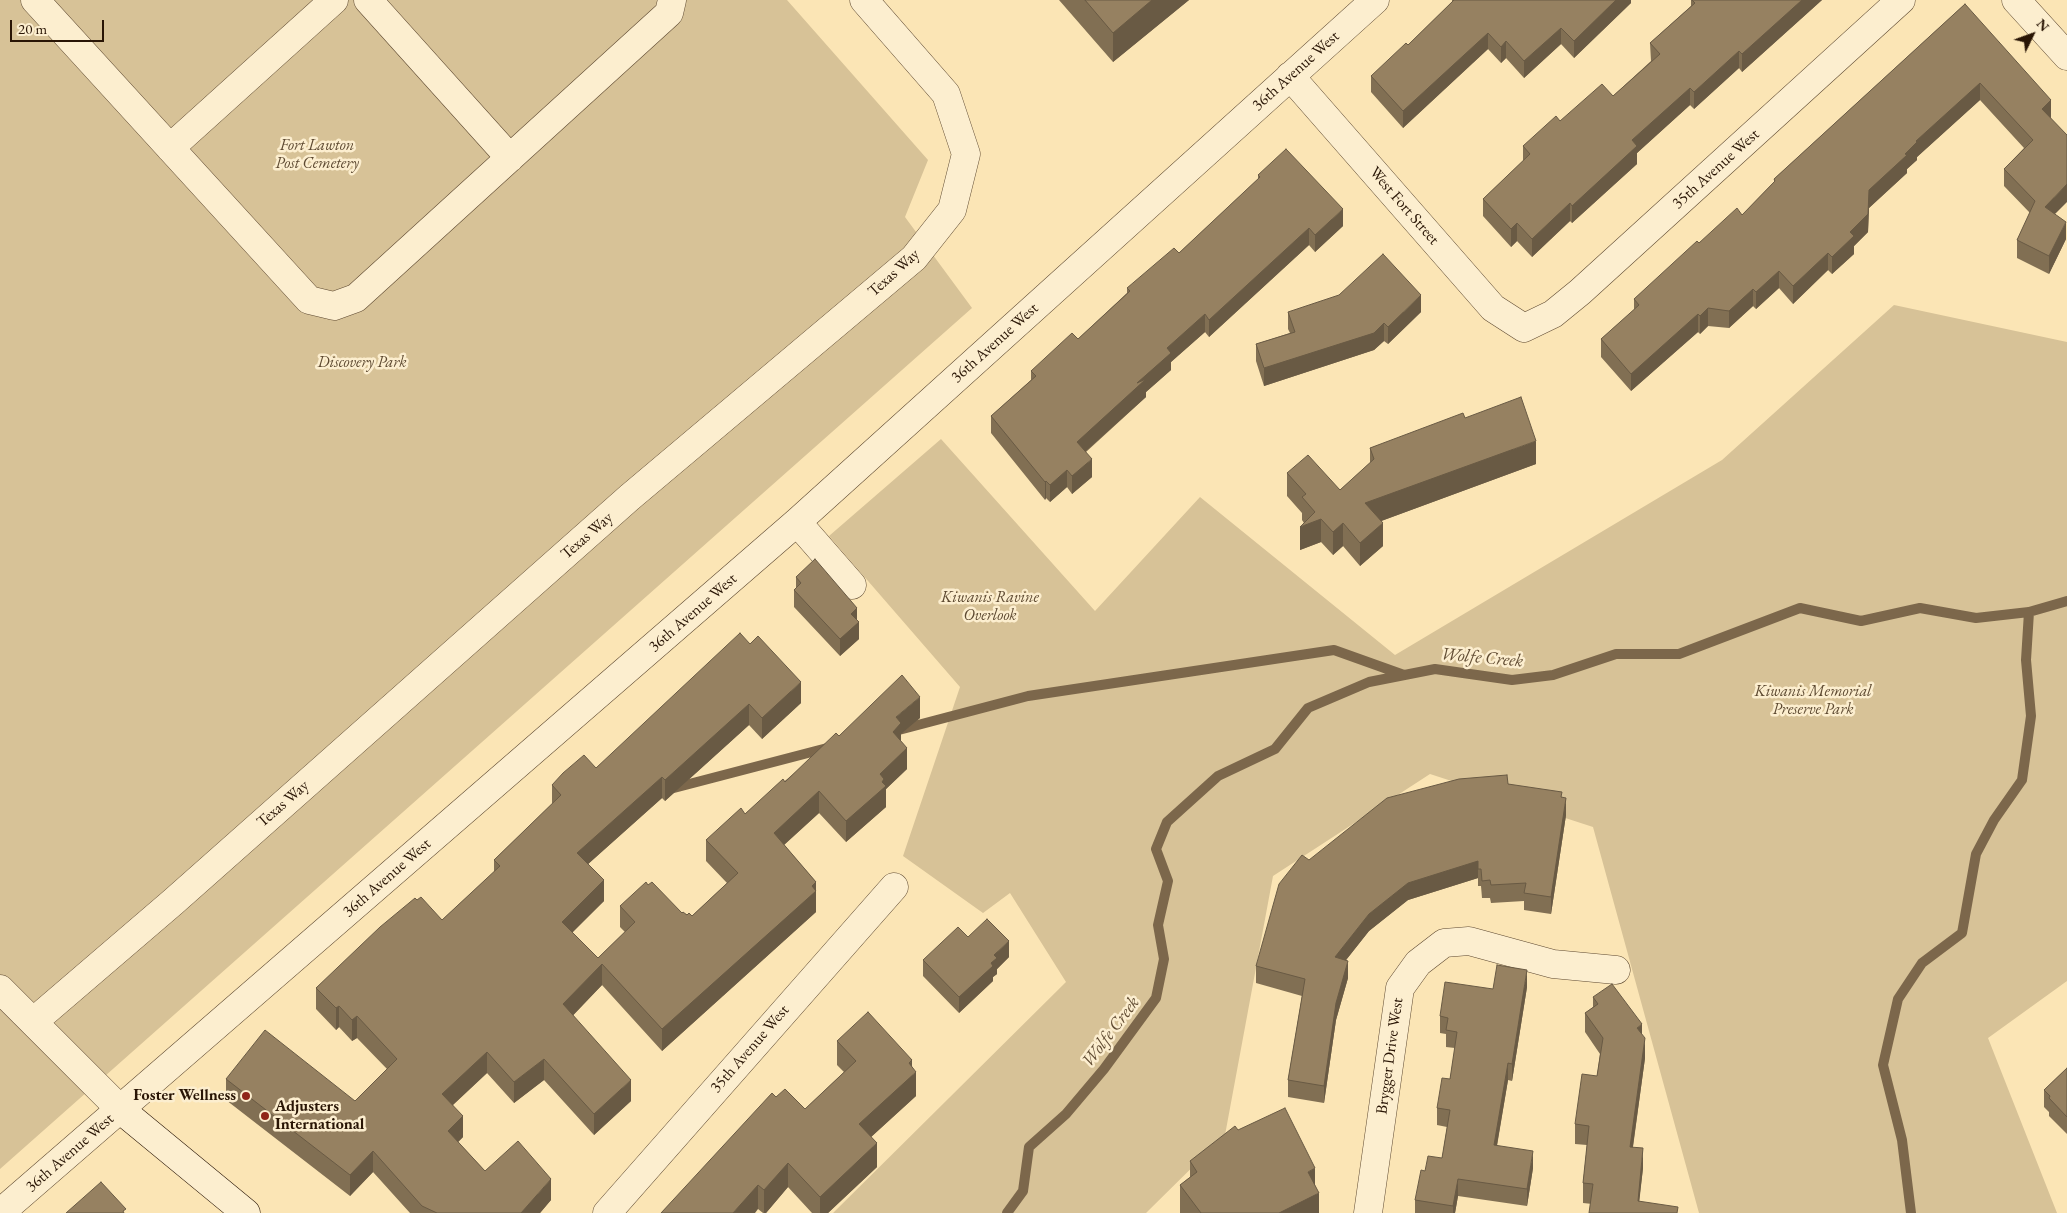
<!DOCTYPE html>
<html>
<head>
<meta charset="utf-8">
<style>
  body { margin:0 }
  #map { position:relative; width:2067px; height:1213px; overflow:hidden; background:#fbe5b5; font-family:"EB Garamond",serif }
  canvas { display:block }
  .north { position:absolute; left:2007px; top:10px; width:50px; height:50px; -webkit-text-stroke:4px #fceecf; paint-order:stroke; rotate:48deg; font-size:14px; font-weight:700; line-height:20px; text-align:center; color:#291505 }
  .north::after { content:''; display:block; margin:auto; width:18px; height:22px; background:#291505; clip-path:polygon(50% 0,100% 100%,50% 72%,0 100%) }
  .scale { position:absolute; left:10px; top:20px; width:94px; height:22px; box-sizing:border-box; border:2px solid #291505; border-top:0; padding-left:6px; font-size:15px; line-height:18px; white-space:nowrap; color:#291505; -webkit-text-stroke:4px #fceecf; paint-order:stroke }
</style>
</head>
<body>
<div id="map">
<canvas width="2067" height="1213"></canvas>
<div class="north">N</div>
<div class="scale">20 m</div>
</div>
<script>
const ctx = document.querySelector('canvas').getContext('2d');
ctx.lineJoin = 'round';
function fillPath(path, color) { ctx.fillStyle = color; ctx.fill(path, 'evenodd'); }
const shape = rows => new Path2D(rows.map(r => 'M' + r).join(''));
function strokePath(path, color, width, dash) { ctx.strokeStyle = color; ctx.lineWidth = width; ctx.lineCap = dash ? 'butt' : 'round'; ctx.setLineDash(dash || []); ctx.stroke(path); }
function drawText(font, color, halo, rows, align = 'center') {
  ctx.font = font + ' "EB Garamond",serif'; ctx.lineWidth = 5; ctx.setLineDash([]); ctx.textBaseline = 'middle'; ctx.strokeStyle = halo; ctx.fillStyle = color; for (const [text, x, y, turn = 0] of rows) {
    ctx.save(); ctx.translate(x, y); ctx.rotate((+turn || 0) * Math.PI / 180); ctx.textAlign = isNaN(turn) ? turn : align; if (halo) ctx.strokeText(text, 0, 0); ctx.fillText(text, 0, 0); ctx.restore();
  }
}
fillPath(shape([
  [0,0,787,0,928,160,905,217,972,308,0,1169],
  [1894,305,2067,342,2067,981,1988,1038,2057,1213,1699,1213,1593,827,1430,774,1273,876,1225,1135,1146,1213,833,1213,1066,982,1010,893,983,913,903,856,960,687,829,536,941,439,1095,611,1200,497,1395,655,1722,460]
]), '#d7c297');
strokePath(shape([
  [895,731,1028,696,1334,650,1404,675],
  [670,789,831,747],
  [1007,1213,1023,1191,1029,1147,1066,1114,1104,1069,1156,998,1164,959,1158,925,1168,881,1156,849,1167,822,1218,776,1275,749,1308,708,1369,682,1435,669,1512,680,1553,675,1616,654,1679,654,1800,608,1861,621,1920,608,1976,618,2029,612,2067,601],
  [1911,1213,1902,1140,1883,1065,1898,999,1922,963,1962,933,1976,854,1994,820,2022,780,2031,716,2026,660,2029,612]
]), '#7c674b', 10);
const minor = shape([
  [35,0,309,300,334,306,356,298,669,13,672,0],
  [368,0,510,158],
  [2016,0,2067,56],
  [1290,76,1493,308,1524,328,1553,314,1580,292,1901,0],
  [170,148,334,0],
  [797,522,852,585],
  [0,1213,797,522,1375,0],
  [607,1213,894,887],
  [1368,1213,1400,988,1418,963,1444,943,1469,941,1553,964,1616,970]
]);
const tertiary = shape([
  [0,989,121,1110],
  [33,1022,173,902,630,497,914,258,952,210,966,154,946,94,864,0]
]);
const secondary = shape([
  [121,1110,246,1213]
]);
strokePath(minor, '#5e4931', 29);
strokePath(tertiary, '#5e4931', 29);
strokePath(secondary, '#291505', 29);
strokePath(minor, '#fceecf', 28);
strokePath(tertiary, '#fceecf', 28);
strokePath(secondary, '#fceecf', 28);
fillPath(shape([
  [1059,0,1189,0,1113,62],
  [1452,0,1631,0,1631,3,1574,58,1561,44,1524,78,1506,58,1501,63,1488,49,1403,128,1371,92,1371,76,1408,45,1452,2],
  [1691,0,1822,0,1742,72,1739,68,1694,109,1690,105,1637,153,1637,164,1572,223,1570,221,1532,257,1517,241,1511,247,1483,216,1483,199,1523,161,1523,146,1560,121,1613,96,1651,61,1650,43,1691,6],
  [1965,4,2051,117,2055,214,2066,239,2049,274,2017,258,2017,240,2030,213,2004,186,2004,169,2024,148,1980,100,1917,157,1917,160,1907,169,1907,173,1869,208,1868,232,1854,246,1854,254,1832,274,1828,270,1793,304,1779,288,1756,309,1753,306,1729,328,1708,326,1700,334,1698,332,1631,391,1601,357,1601,339,1634,310,1634,299,1699,243,1742,215,1774,182,1774,179],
  [1258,175,1343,226,1315,252,1309,245,1209,337,1205,332,1171,362,1171,370,1146,392,1146,397,1086,452,1092,477,1072,494,1067,487,1050,502,1046,498,1045,500,991,433,991,416,1031,380,1031,371,1078,339,1127,293,1127,288,1179,253,1258,179],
  [1288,312,1421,312,1388,344,1384,341,1374,350,1264,386,1256,361,1256,344,1290,333,1288,329],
  [1465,418,1536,464,1381,521,1383,546,1360,566,1343,546,1333,555,1321,542,1300,550,1304,523,1302,520,1302,513,1287,496,1287,473,1340,490,1370,463,1370,448],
  [796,577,857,620,859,639,840,656,794,607,794,590,796,589],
  [750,644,801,703,762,739,749,725,665,801,662,798,588,864,604,901,572,932,598,958,625,932,620,927,620,906,648,885,682,913,692,916,727,883,706,861,706,840,745,814,839,736,920,718,901,734,901,742,907,769,886,789,886,807,846,842,819,813,784,845,816,882,816,912,662,1051,602,985,573,1015,631,1101,594,1135,544,1080,514,1103,487,1073,453,1105,463,1137,458,1142,485,1171,551,1200,540,1213,410,1213,373,1172,350,1196,226,1100,226,1079,355,1101,387,1069,357,1038,352,1041,339,1027,336,1030,316,1009,316,988,417,900,442,920,494,872,494,860,552,804,552,785,596,768],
  [1508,784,1562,797,1566,815,1551,914,1524,910,1524,901,1491,903,1490,898,1482,898,1481,886,1478,886,1478,878,1408,900,1369,931,1346,960,1348,978,1336,1020,1324,1103,1288,1097,1288,1080,1302,996,1256,983,1256,966,1309,860],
  [968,937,1009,957,997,969,997,974,993,977,993,981,959,1013,923,976,923,960],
  [1527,987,1512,1081,1508,1080,1497,1146,1533,1168,1527,1206,1458,1196,1455,1213,1415,1213,1415,1200,1425,1171,1442,1158,1447,1127,1437,1125,1437,1108,1450,1079,1455,1048,1446,1047,1446,1034,1440,1033,1440,1016,1493,989],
  [1593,997,1642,1035,1645,1058,1633,1147,1643,1168,1639,1201,1678,1213,1583,1203,1583,1183,1587,1145,1575,1144,1575,1124,1597,1076,1600,1054,1585,1032,1585,1013,1593,1007],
  [837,1041,912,1067,916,1096,871,1137,877,1167,828,1213,812,1213,788,1187,766,1213,763,1213,758,1209,661,1213,776,1097,805,1109,844,1072,837,1065],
  [2067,1068,2067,1134,2049,1116,2049,1112,2044,1107,2044,1090],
  [1238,1130,1315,1185,1319,1213,1180,1213,1180,1185,1190,1177,1190,1161]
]), '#816f53');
fillPath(shape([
  [1152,0,1189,0,1113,62,1113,33],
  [1616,0,1631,0,1631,3,1574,58,1574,41],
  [1802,0,1822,0,1742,72,1742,54],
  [1561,28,1561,44,1524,78,1524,61],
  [1488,33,1488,49,1403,128,1403,111],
  [1506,41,1506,58,1501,63,1501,47],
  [1739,51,1739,68,1694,109,1694,92],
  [1980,83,1980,100,1917,157,1917,160,1907,169,1907,173,1869,208,1868,232,1854,246,1854,254,1832,274,1832,257,1850,232,1869,190,1905,154,1916,141],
  [1690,88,1690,105,1637,153,1637,164,1572,223,1572,206,1632,140],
  [2051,100,2051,117,2042,126,2042,109],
  [2067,184,2067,202,2045,224,2045,207],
  [1570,203,1570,221,1532,257,1532,239],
  [1343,209,1343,226,1315,252,1315,235],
  [2066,222,2066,239,2049,274,2049,256],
  [1517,223,1517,241,1511,247,1511,229],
  [1309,228,1309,245,1209,337,1209,320],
  [1828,253,1828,270,1793,304,1793,286],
  [1779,271,1779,288,1756,309,1756,292],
  [1753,289,1753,306,1729,328,1729,311],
  [1421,295,1421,312,1388,344,1388,327],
  [1708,308,1708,326,1700,334,1700,316],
  [1205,314,1205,332,1171,362,1171,370,1146,392,1146,397,1077,459,1077,442,1167,348],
  [1698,314,1698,332,1631,391,1631,374],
  [1384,323,1384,341,1374,350,1264,386,1264,368],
  [1536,441,1536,464,1365,527,1365,503],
  [1092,459,1092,477,1072,494,1072,476],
  [1067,470,1067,487,1050,502,1050,485],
  [1046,481,1046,498,1045,500,1045,482],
  [1321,519,1321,542,1300,550,1300,527],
  [1343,523,1343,546,1333,555,1333,532],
  [1383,523,1383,546,1360,566,1360,543],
  [857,608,857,623,859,622,859,639,840,656,840,639,851,614],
  [801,682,801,703,762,739,762,718],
  [920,697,920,718,901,734,901,745,893,732,896,717],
  [749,704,749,725,665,801,665,780],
  [907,748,907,769,886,789,886,807,846,842,846,821,880,774],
  [662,777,662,798,577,874,577,853],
  [819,791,819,813,774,854,774,833],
  [1566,798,1566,815,1551,914,1551,897],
  [1478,861,1478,878,1408,900,1369,931,1335,974,1335,957,1369,914,1408,883],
  [604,880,604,901,562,943,562,922],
  [816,882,816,912,662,1051,662,1029],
  [1009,941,1009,957,997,969,997,974,993,977,993,981,959,1013,959,997,991,963,994,955],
  [1348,961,1348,978,1336,1020,1324,1103,1324,1086,1336,1003],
  [602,964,602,985,563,1026,563,1004],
  [1527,970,1527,987,1512,1081,1512,1064],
  [339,1006,339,1027,336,1030,336,1008],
  [357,1016,357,1038,352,1041,352,1020],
  [1642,1024,1642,1044,1637,1028],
  [1645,1038,1645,1058,1630,1167,1630,1147],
  [487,1052,487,1073,442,1115,442,1094],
  [544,1059,544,1080,514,1103,514,1082],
  [912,1060,912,1076,916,1072,916,1096,859,1148,859,1124],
  [1508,1063,1508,1080,1494,1162,1494,1145],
  [631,1080,631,1101,594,1135,594,1114],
  [463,1116,463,1137,448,1152,448,1131],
  [877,1143,877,1167,828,1213,820,1213,820,1197],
  [1643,1148,1643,1168,1638,1213,1638,1201],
  [373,1151,373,1172,350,1196,350,1175],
  [1533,1151,1533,1168,1527,1206,1527,1189],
  [788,1163,788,1187,766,1213,764,1213,764,1190],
  [1315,1168,1315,1195,1319,1193,1319,1213,1279,1213,1308,1172],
  [551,1179,551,1200,540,1213,521,1213],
  [1458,1179,1458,1196,1455,1213,1453,1213,1453,1206],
  [758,1185,758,1209,755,1213,733,1213]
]), '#695a44');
const building = shape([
  [1085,0,1152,0,1113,33,1085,0],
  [1454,0,1616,0,1574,41,1561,28,1524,61,1506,41,1501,47,1488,33,1403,111,1371,76,1406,43,1408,45,1454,0],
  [1692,0,1802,0,1742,54,1739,51,1694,92,1690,88,1632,140,1637,146,1572,206,1570,203,1532,239,1517,223,1511,229,1483,199,1530,154,1523,146,1556,116,1560,121,1602,84,1613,96,1660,54,1650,43,1695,3,1692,0],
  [1965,4,2051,100,2042,109,2067,135,2067,184,2045,207,2066,222,2049,256,2017,240,2035,201,2004,169,2033,140,1980,83,1916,141,1917,142,1905,154,1907,155,1869,190,1868,214,1850,232,1854,236,1832,257,1828,253,1793,286,1779,271,1756,292,1753,289,1729,311,1708,308,1700,316,1698,314,1631,374,1601,339,1639,305,1634,299,1697,241,1699,243,1737,208,1742,215,1775,181,1774,179,1965,4],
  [1286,149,1343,209,1315,235,1309,228,1209,320,1205,314,1167,348,1171,353,1137,383,1146,379,1077,442,1092,459,1072,476,1067,470,1050,485,1046,481,1045,482,991,416,1036,376,1031,371,1072,333,1078,339,1130,291,1127,288,1174,248,1179,253,1260,177,1258,175,1286,149],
  [1383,254,1421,295,1388,327,1384,323,1374,333,1264,368,1256,344,1295,332,1288,312,1339,295,1383,254],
  [1521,397,1536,441,1365,503,1383,523,1360,543,1343,523,1333,532,1321,519,1300,527,1315,512,1302,497,1306,494,1287,473,1308,455,1340,490,1374,459,1370,448,1463,413,1465,418,1521,397],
  [815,559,857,608,851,614,859,622,840,639,794,590,801,583,796,577,815,559],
  [740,633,750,644,758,636,801,682,762,718,749,704,665,780,662,777,577,853,604,880,562,922,598,958,635,922,620,906,646,882,648,885,652,882,682,913,683,912,687,915,689,913,692,916,738,873,706,840,741,808,745,814,783,779,785,782,836,733,839,736,902,675,920,697,896,717,901,723,893,732,907,748,880,774,884,779,882,782,886,786,846,821,819,791,774,833,816,882,812,886,816,891,662,1029,602,964,563,1004,631,1080,594,1114,544,1059,514,1082,487,1052,442,1094,463,1116,448,1131,485,1171,518,1141,551,1179,521,1213,437,1213,422,1206,373,1151,350,1175,226,1079,265,1030,355,1101,397,1059,357,1016,352,1020,339,1006,336,1008,316,988,380,927,415,898,417,900,421,897,442,920,500,866,494,860,561,795,552,785,563,773,584,755,596,768,740,633],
  [1507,775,1508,784,1562,792,1561,797,1566,798,1551,897,1524,893,1526,883,1491,885,1490,880,1482,881,1481,869,1478,869,1478,861,1408,883,1369,914,1335,957,1348,961,1336,1003,1324,1086,1288,1080,1305,979,1256,966,1279,884,1302,855,1309,860,1387,798,1459,779,1507,775],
  [987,919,1009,941,994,955,997,958,991,963,993,966,959,997,923,960,958,927,968,937,987,919],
  [1497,965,1527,970,1512,1064,1508,1063,1494,1145,1533,1151,1527,1189,1458,1179,1453,1206,1415,1200,1421,1170,1425,1171,1428,1156,1442,1158,1450,1110,1437,1108,1442,1078,1450,1079,1457,1032,1446,1030,1448,1018,1440,1016,1445,982,1493,989,1497,965],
  [1612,984,1642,1024,1637,1028,1645,1038,1630,1147,1643,1148,1638,1201,1678,1207,1677,1213,1589,1213,1593,1184,1583,1183,1589,1126,1575,1124,1582,1074,1597,1076,1603,1038,1585,1013,1598,1004,1593,997,1612,984],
  [868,1012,912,1060,909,1063,916,1072,859,1124,877,1143,820,1197,788,1163,764,1190,758,1185,733,1213,661,1213,772,1093,776,1097,785,1089,805,1109,856,1061,837,1041,868,1012],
  [2067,1068,2067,1117,2049,1098,2050,1096,2044,1090,2067,1068],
  [1285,1108,1315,1168,1308,1172,1319,1193,1279,1213,1201,1213,1180,1185,1197,1172,1190,1161,1235,1126,1238,1130,1285,1108],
  [101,1182,126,1209,123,1211,124,1213,66,1213,101,1182]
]);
fillPath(building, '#968161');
strokePath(building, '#695a44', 1);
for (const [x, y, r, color] of [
  [246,1096,5,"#8f2418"],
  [265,1116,5,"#8f2418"]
]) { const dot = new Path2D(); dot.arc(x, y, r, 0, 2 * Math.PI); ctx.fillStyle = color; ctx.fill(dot); strokePath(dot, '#fceecf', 2); }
drawText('16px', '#291505', '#fceecf', [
  ["36th Avenue West",1296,71,-42],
  ["35th Avenue West",1716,169,-42],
  ["West Fort Street",1404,206,49],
  ["Texas Way",894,273,-42],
  ["36th Avenue West",995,343,-42],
  ["Texas Way",587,536,-41],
  ["36th Avenue West",693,613,-41],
  ["Texas Way",283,804,-41],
  ["36th Avenue West",387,878,-41],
  ["35th Avenue West",750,1049,-49],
  ["Brygger Drive West",1390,1056,-82],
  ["36th Avenue West",70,1153,-41]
]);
drawText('italic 16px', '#5d4931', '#fceecf', [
  ["Fort Lawton",317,146],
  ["Post Cemetery",317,164],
  ["Discovery Park",362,363],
  ["Kiwanis Ravine",990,598],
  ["Overlook",990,616],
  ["Kiwanis Memorial",1813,692],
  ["Preserve Park",1813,710]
]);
drawText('bold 16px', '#291505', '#fceecf', [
  ["Foster Wellness",236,1096],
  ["Adjusters",275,1107,"left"],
  ["International",275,1125,"left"]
], 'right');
drawText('italic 18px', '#614c33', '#fceecf', [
  ["Wolfe Creek",1482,658,5],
  ["Wolfe Creek",1111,1032,-53]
]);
</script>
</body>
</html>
